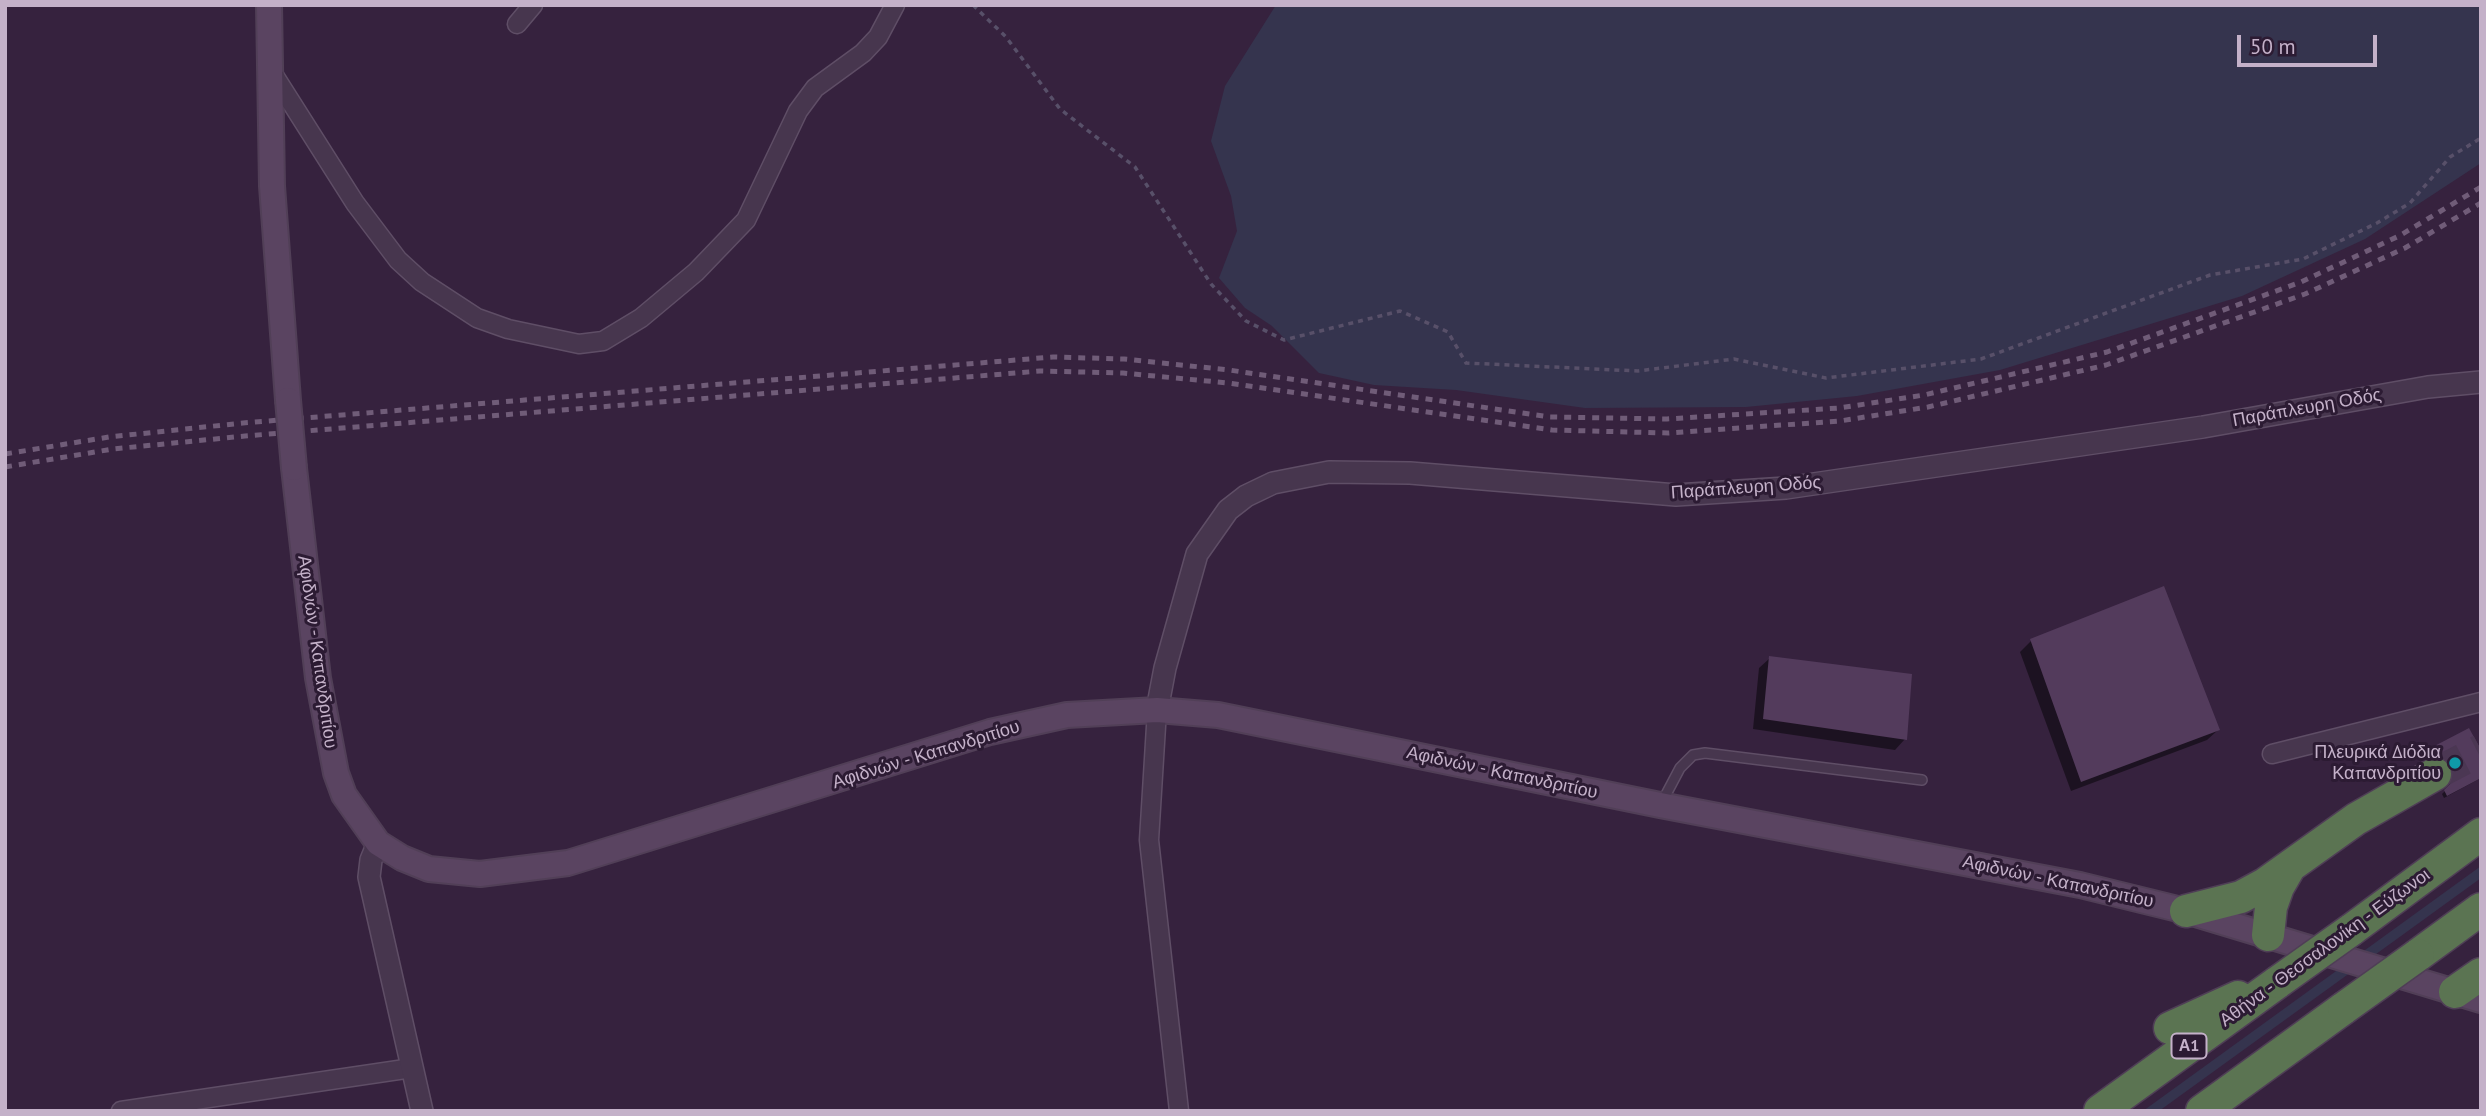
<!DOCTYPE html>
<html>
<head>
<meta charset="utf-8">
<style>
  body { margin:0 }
  #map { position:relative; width:2486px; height:1116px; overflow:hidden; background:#36223e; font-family:"PT Sans",sans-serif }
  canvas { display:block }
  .frame { position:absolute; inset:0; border:7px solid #c4b1c9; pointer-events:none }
  .scale { position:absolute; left:2237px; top:35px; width:140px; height:32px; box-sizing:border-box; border:4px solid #c4b1c9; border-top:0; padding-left:9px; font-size:21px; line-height:24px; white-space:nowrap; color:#c4b1c9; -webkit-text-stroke:5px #2c1b33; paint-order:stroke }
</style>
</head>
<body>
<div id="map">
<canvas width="2486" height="1116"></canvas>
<div class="frame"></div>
<div class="scale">50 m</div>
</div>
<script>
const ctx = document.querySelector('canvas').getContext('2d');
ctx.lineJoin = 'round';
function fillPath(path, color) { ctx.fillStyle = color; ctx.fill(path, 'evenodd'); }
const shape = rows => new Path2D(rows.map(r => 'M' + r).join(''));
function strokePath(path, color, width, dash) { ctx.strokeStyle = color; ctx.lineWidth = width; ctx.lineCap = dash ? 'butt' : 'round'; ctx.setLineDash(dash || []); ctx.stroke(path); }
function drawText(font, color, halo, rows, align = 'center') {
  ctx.font = font + ' "PT Sans",sans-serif'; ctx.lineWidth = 6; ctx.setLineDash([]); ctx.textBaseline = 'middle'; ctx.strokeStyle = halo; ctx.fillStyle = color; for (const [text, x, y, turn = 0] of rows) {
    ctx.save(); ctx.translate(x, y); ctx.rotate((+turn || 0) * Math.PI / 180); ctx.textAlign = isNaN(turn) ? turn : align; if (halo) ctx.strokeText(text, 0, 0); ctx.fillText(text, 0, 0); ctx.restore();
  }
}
fillPath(shape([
  [1276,5,2481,5,2481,163,2365,239,2242,296,2000,370,1857,396,1746,407,1585,408,1456,390,1374,385,1319,373,1272,326,1245,308,1219,278,1237,231,1231,196,1211,141,1225,86],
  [2481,866,2481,878,2401,936,2159,1111,2143,1111]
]), '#35344e');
fillPath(shape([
  [2163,588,2218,730,2207,740,2071,791,2020,652,2031,641],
  [1770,658,1905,739,1895,750,1753,729,1759,668],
  [2468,730,2481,778,2444,798,2442,794,2449,787,2449,769,2440,760,2423,760,2421,757]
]), '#0007');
fillPath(shape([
  [2164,586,2220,730,2081,782,2030,639],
  [1769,656,1912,674,1907,740,1763,719],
  [2469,728,2481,750,2481,778,2447,796,2444,790,2451,783,2451,766,2444,758,2426,758,2423,752]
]), '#533b5c');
strokePath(shape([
  [2435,774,2481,750]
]), '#4b3753', 32, [32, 16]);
const service = shape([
  [1661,804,1680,768,1693,755,1705,753,1922,780]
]);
const minor = shape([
  [517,24,533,5],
  [270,69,355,203,398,260,422,282,477,318,508,329,579,344,603,341,641,318,696,272,746,220,798,111,815,88,863,53,878,37,895,5],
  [1157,710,1149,840,1179,1111],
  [2272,754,2481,702],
  [121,1111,412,1068]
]);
const tertiary = shape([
  [1157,710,1165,668,1197,554,1228,510,1246,496,1273,483,1329,472,1410,473,1676,495,1786,488,2203,427,2428,387,2481,382],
  [378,843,371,860,369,877,422,1111]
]);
const secondary = shape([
  [269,5,272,186,288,400],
  [294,468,318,678,336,773,344,795,378,843,402,858,429,869,480,874,568,863,990,732,1067,715,1157,710,1218,715,1660,805,2080,885,2186,911,2481,1000]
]);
const motorway = shape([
  [2186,911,2241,897,2265,884,2356,819,2435,774],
  [2351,930,2481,834],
  [2268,935,2271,907,2278,887,2289,868],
  [2418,955,2481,909],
  [2455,992,2481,974],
  [2170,1028,2238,997],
  [2100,1111,2278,982],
  [2202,1111,2344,1008]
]);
strokePath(service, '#5f4e66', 12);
strokePath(minor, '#5f4e66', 21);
strokePath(tertiary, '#5f4e66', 24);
strokePath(secondary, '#513f57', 28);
strokePath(motorway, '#4f3e56', 35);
strokePath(shape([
  [973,5,1006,37,1060,109,1135,167,1211,284,1246,321,1284,340,1400,311,1448,332,1466,363,1638,371,1734,359,1826,378,1981,359,2210,275,2303,259,2377,223,2410,203,2450,157,2481,138]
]), '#585069', 3.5, [5, 5]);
strokePath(service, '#47364e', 9);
strokePath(minor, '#47364e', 18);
strokePath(tertiary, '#47364e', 21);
strokePath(secondary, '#5a4461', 24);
strokePath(motorway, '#5b7452', 32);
strokePath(shape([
  [5,454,109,437,243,423,1053,357,1124,359,1229,370,1550,417,1667,419,1839,408,1924,395,2107,352,2301,282,2399,236,2481,187],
  [5,467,113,449,245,436,1040,371,1123,373,1228,383,1552,430,1668,433,1840,421,1928,407,2106,365,2305,294,2405,248,2481,203]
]), '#705c78', 5, [7, 7]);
const secondaryBridge = shape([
  [288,400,294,468]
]);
const motorwayBridge = shape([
  [2278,982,2351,930],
  [2344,1008,2418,955]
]);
strokePath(secondaryBridge, '#513f57', 28, []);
strokePath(motorwayBridge, '#4f3e56', 35, []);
strokePath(secondaryBridge, '#5a4461', 24);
strokePath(motorwayBridge, '#5b7452', 32);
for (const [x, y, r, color] of [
  [2455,763,7,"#0f9aa8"]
]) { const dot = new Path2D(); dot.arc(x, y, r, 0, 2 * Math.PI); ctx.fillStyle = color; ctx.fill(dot); strokePath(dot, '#2c1b33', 2.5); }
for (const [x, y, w] of [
  [2189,1046,35]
]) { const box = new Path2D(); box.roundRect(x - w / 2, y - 12.5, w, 25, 5); ctx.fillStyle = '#2c1b33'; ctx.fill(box); strokePath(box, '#c4b1c9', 2); }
drawText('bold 16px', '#c4b1c9', null, [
  ["Α1",2189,1046]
]);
drawText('18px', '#c4b1c9', '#2c1b33', [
  ["Παράπλευρη Οδός",2307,408,-10],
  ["Παράπλευρη Οδός",1746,488,-4],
  ["Αφιδνών - Καπανδριτίου",317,652,82],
  ["Αφιδνών - Καπανδριτίου",926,755,-17],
  ["Αφιδνών - Καπανδριτίου",1502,773,12],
  ["Αφιδνών - Καπανδριτίου",2058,882,12],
  ["Αθήνα - Θεσσαλονίκη - Εύζωνοι",2325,948,-36]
]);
drawText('18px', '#c4b1c9', '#2c1b33', [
  ["Πλευρικά Διόδια",2441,753],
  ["Καπανδριτίου",2441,774]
], 'right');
</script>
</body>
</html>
